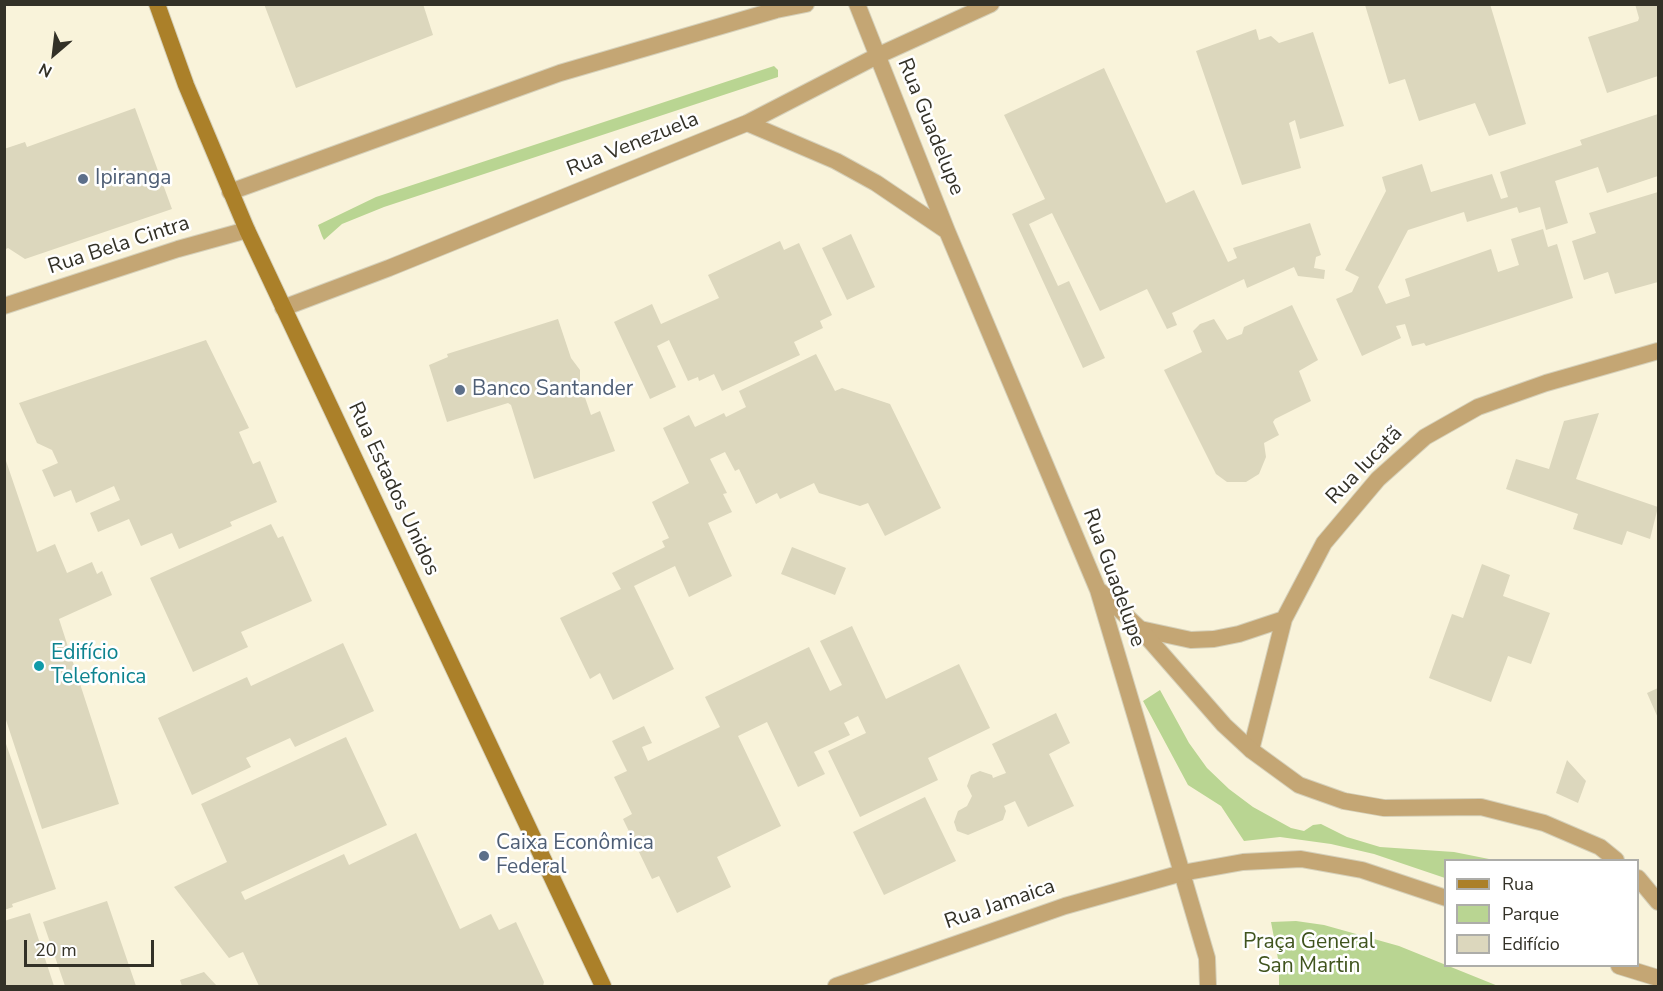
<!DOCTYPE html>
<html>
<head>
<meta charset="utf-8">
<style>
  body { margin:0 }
  #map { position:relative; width:1663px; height:991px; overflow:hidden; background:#f9f3da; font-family:"Nunito Sans",sans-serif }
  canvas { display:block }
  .frame { position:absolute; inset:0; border:6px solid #333127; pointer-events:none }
  .legend { position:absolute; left:1444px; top:859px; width:195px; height:108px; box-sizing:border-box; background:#fff; border:2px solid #adada9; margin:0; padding:8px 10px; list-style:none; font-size:18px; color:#333127 }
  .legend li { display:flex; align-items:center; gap:12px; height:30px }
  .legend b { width:30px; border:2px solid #adada9 }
  .north { position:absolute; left:24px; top:24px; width:60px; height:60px; -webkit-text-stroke:4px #fff; paint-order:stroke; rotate:208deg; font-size:16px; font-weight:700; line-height:24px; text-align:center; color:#333127 }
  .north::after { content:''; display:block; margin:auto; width:21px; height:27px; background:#333127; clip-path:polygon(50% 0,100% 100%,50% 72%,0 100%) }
  .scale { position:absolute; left:24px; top:940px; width:130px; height:27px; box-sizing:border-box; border:3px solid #333127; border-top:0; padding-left:8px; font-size:18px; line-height:21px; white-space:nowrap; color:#333127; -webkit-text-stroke:4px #fff; paint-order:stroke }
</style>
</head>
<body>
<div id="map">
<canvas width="1663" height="991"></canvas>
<div class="frame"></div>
<ul class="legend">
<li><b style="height:8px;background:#ab8029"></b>Rua</li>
<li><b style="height:16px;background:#b9d592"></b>Parque</li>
<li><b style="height:16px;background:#dcd7bd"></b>Edifício</li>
</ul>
<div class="north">N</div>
<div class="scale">20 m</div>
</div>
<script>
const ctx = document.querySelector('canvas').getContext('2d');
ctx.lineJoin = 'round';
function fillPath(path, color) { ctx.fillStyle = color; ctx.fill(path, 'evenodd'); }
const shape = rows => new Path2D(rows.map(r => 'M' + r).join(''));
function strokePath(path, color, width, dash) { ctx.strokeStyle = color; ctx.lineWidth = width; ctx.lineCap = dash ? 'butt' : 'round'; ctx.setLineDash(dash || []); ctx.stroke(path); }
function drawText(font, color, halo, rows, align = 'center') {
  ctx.font = font + ' "Nunito Sans",sans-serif'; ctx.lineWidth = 5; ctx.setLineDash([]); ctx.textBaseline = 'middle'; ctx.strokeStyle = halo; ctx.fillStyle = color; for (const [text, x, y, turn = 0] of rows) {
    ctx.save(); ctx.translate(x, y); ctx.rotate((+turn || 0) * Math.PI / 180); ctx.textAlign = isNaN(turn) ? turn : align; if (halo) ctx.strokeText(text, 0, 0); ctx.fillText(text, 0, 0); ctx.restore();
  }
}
fillPath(shape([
  [774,66,778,70,778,77,384,207,342,224,324,240,322,236,318,225,376,197],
  [1160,690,1189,743,1207,768,1229,789,1253,807,1291,828,1304,831,1313,825,1321,824,1347,837,1380,847,1454,852,1494,860,1446,860,1445,878,1374,854,1331,844,1280,837,1244,841,1221,806,1188,785,1143,701],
  [1296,921,1324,925,1399,946,1498,986,1279,986,1279,964,1271,922]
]), '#b9d592');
fillPath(shape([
  [264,4,423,4,433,35,296,88],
  [1490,4,1526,124,1489,136,1475,103,1419,121,1405,79,1389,84,1365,5],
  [1635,4,1658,4,1658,76,1607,93,1588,37,1638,21,1639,18],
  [1256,29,1259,40,1271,36,1279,43,1313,32,1344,126,1300,139,1295,120,1289,123,1301,168,1242,185,1196,51],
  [1104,68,1166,203,1194,190,1228,262,1237,258,1233,248,1310,223,1321,255,1316,257,1314,268,1325,270,1324,279,1298,276,1294,267,1247,288,1244,279,1172,313,1177,325,1167,329,1147,289,1100,311,1052,213,1029,224,1058,286,1069,281,1105,358,1083,368,1012,214,1045,199,1004,115],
  [135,108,172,209,25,259,8,248,4,250,4,149,25,142,27,147],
  [1658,114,1658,176,1607,193,1598,167,1555,181,1568,223,1546,230,1540,207,1519,213,1517,207,1467,222,1464,212,1408,230,1378,287,1386,304,1410,296,1405,279,1491,249,1498,272,1519,265,1511,239,1543,229,1548,247,1557,244,1573,298,1426,346,1424,343,1412,346,1405,324,1396,326,1401,338,1362,356,1336,299,1352,292,1359,277,1345,270,1386,191,1382,177,1422,164,1431,192,1492,174,1501,199,1508,197,1500,172,1582,145,1580,140],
  [1658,192,1658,282,1615,294,1608,272,1584,280,1572,241,1596,233,1589,213],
  [851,234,875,287,847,300,822,248],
  [780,241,784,250,799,243,832,315,820,321,823,328,794,342,800,355,722,391,714,374,699,381,698,377,688,381,669,340,657,346,676,387,650,399,614,322,652,304,661,324,719,298,708,275],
  [1292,305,1318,360,1299,371,1311,401,1275,419,1273,422,1279,435,1264,443,1266,457,1259,474,1246,482,1227,482,1216,474,1164,370,1202,352,1193,331,1200,324,1214,319,1227,340,1242,334,1244,327],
  [558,319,571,358,580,370,580,383,591,415,600,411,615,451,534,479,511,405,508,403,447,422,429,365,448,357,447,354],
  [206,340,249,428,239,432,253,464,260,461,277,502,230,522,232,526,179,549,172,533,141,546,129,519,98,532,90,513,120,500,114,486,76,503,71,490,54,497,42,470,58,463,52,450,37,443,19,403],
  [816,354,835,391,842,388,890,404,941,508,885,536,868,503,860,506,819,493,814,483,780,499,777,493,756,504,739,469,735,471,725,452,710,459,727,493,723,494,732,512,708,523,732,576,689,597,675,566,634,586,674,669,613,700,600,673,590,679,560,618,621,589,612,573,665,547,662,541,669,538,652,502,689,483,663,428,689,415,695,427,724,413,726,417,746,407,739,391],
  [1599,413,1576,479,1658,507,1650,539,1627,531,1622,545,1573,529,1578,514,1506,489,1516,459,1549,469,1564,421],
  [4,455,37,552,55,544,67,573,92,562,97,574,102,571,112,595,59,619,119,804,42,829,4,714],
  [271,524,278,538,283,536,312,601,241,632,248,647,193,672,150,578],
  [792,547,846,568,835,595,781,574],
  [1482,564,1510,575,1503,596,1550,613,1531,664,1508,656,1491,702,1429,678,1452,614,1463,618],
  [852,626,886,699,959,664,990,728,928,758,938,780,860,817,828,751,866,733,858,716,844,723,850,735,814,752,825,774,798,787,767,722,738,736,781,826,717,857,731,887,677,913,659,876,652,879,623,819,632,814,614,777,627,771,612,741,644,726,652,743,642,747,648,761,720,727,705,697,809,647,830,691,842,685,820,641],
  [343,643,374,711,295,747,290,738,246,758,251,767,192,795,158,718,247,677,251,686],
  [1658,688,1658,718,1647,693],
  [1056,713,1070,743,1049,754,1074,806,1028,827,1015,801,1004,806,1006,811,1003,820,968,835,957,831,954,822,958,811,967,806,972,796,967,786,971,775,980,771,992,775,993,778,1006,773,992,744],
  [346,737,387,825,241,892,245,900,344,854,349,865,416,833,460,929,491,914,499,930,516,922,544,982,543,986,259,986,243,952,229,958,174,887,227,862,201,804],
  [4,738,56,889,12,904,13,907,4,910],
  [1567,760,1586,781,1578,803,1556,793],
  [925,797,956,861,884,895,853,832],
  [107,901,136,986,65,986,43,922],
  [30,913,54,986,4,986,4,921],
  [204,972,217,986,182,986,180,980]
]), '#dcd7bd');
const minor = shape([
  [4,306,178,249,247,230],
  [1140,629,1191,640,1214,639,1239,634,1284,619],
  [1251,750,1284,619,1324,543,1378,479,1425,437,1478,407,1546,383,1658,351],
  [1182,873,1207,958,1208,986]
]);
const tertiary = shape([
  [857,4,947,231,1098,590,1182,873],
  [747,123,836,161,876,183,947,231],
  [230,192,560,73,776,10,806,4],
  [283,308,389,268,747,123,877,56,991,4],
  [1100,591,1140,629,1224,725,1251,750,1299,785,1344,801,1384,808,1481,807,1544,823,1600,847,1616,860],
  [1638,878,1658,902],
  [1619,966,1658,978],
  [836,986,1065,906,1182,873,1243,862,1301,859,1362,870,1446,898]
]);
const secondary = shape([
  [157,4,186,85,247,230,603,986]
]);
strokePath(minor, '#d5d0ba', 18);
strokePath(tertiary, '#d5d0ba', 18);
strokePath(secondary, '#d5d0ba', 18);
strokePath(minor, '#c4a674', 16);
strokePath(tertiary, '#c4a674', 16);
strokePath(secondary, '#ab8029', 16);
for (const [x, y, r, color] of [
  [83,179,6,"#5c6f8a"],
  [460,390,6,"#5c6f8a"],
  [39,666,6,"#0f9aa8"],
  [484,856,6,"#5c6f8a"]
]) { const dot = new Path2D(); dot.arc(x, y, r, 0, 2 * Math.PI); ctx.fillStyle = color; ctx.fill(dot); strokePath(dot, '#fff', 2); }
drawText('21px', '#333127', '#fff', [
  ["Rua Guadelupe",930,127,68],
  ["Rua Venezuela",633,145,-22],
  ["Rua Bela Cintra",119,246,-18],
  ["Rua Iucatã",1365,466,-46],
  ["Rua Estados Unidos",393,489,65],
  ["Rua Guadelupe",1113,578,70],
  ["Rua Jamaica",1000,905,-19]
]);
drawText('21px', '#4e5e75', '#fff', [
  ["Ipiranga",95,179],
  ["Banco Santander",472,390],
  ["Caixa Econômica",496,844],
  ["Federal",496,868]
], 'left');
drawText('21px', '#0d838f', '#fff', [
  ["Edifício",51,654],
  ["Telefonica",51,678]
], 'left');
drawText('21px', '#40541e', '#fff', [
  ["Praça General",1309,943],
  ["San Martin",1309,967]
]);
</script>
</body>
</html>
